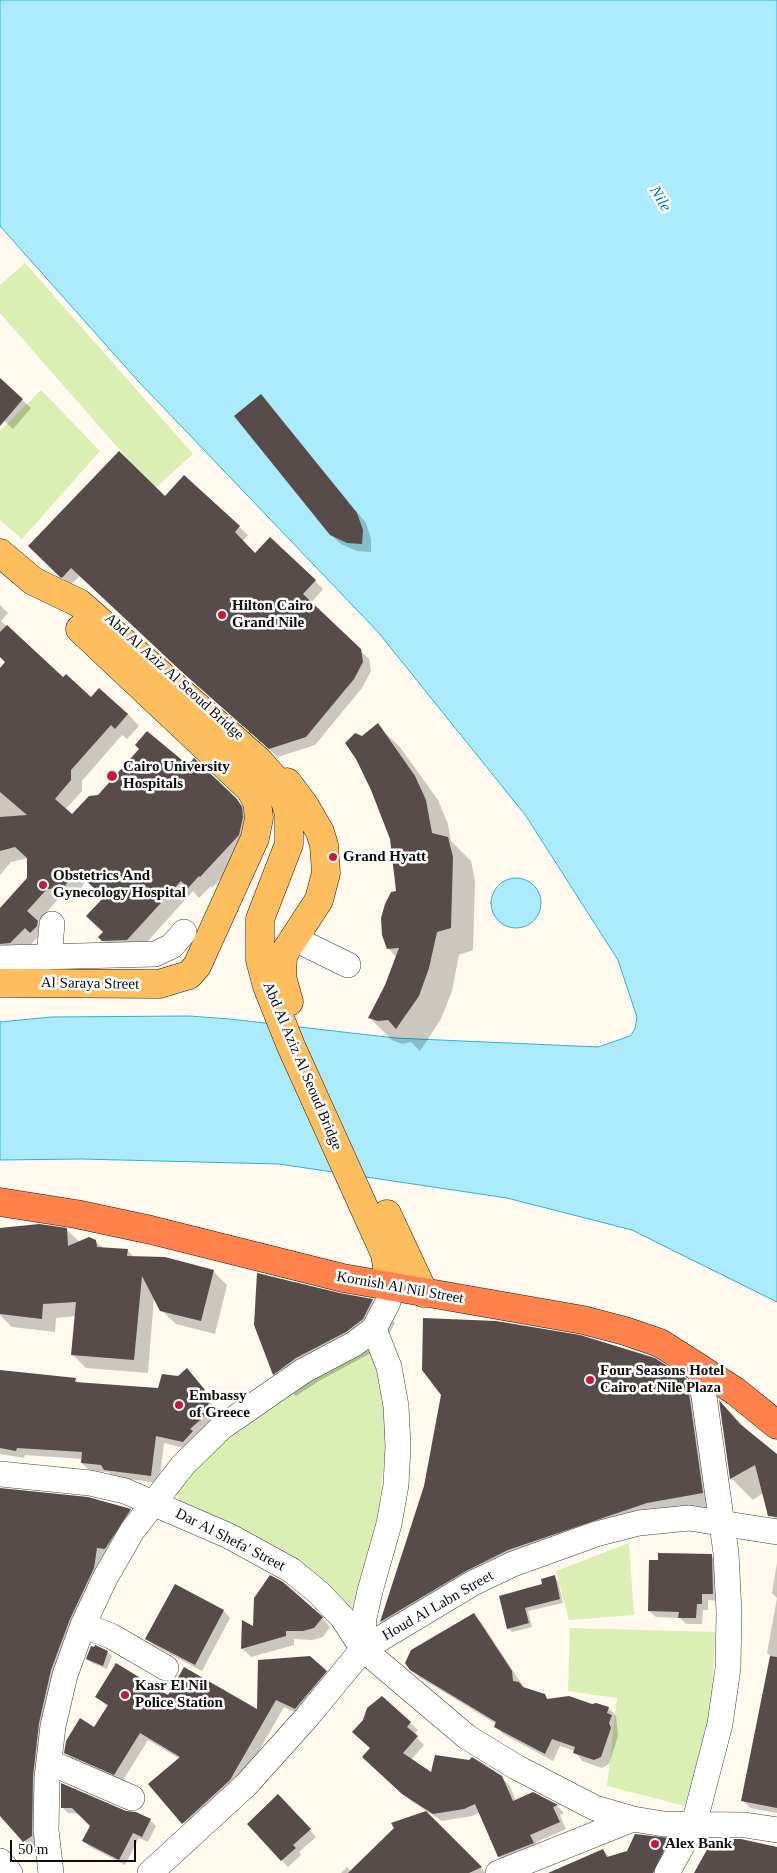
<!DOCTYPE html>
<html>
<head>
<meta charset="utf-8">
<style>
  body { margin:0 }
  #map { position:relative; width:777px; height:1873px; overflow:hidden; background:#fff9ee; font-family:Georgia,serif }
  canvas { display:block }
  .scale { position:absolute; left:10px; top:1840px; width:126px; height:22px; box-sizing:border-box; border:2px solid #0d0d0d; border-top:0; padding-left:6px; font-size:15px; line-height:18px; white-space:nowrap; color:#0d0d0d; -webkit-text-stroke:4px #fff; paint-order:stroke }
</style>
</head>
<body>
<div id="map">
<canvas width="777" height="1873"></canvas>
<div class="scale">50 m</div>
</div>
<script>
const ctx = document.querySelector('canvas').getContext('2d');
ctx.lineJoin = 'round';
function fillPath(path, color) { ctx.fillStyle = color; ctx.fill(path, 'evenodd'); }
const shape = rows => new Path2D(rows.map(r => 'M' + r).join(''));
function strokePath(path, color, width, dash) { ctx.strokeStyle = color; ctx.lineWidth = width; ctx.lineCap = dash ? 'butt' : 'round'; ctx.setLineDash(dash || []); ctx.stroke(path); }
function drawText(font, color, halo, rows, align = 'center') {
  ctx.font = font + ' Georgia,serif'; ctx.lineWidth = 5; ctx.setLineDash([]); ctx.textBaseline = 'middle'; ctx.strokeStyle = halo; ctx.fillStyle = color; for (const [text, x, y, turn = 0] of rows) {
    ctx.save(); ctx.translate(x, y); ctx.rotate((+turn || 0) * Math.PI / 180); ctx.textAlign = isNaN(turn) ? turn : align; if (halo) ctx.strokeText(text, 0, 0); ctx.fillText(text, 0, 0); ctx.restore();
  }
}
fillPath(shape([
  [25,263,193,454,154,489,0,313,0,285],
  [41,390,100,451,22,539,0,520,0,431],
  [371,1350,380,1378,388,1422,377,1529,356,1623,288,1558,257,1537,204,1512,182,1507,175,1491,227,1438,272,1399,358,1354],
  [629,1543,634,1615,569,1620,556,1571],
  [570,1628,715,1632,712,1695,707,1734,685,1806,607,1786,617,1698,568,1691]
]), '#dbeeb3');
const water = shape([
  [0,0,777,0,777,1302,632,1230,507,1198,279,1164,81,1159,0,1160,0,1022,51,1017,189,1016,230,1019,395,1038,598,1047,630,1036,635,1029,637,1017,618,960,526,816,378,632,138,381,0,226,0,0],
  '491 903a25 25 0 1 1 50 0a25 25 0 1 1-50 0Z'
]);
fillPath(water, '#acebfc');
strokePath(water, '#2cb2db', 1);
fillPath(shape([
  [0,380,31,408,13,429,0,417],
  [269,405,366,523,371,539,371,552,357,551,341,544,331,535],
  [165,497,239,527,248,535,242,542,256,555,315,581,323,589,311,603,369,659,371,671,362,688,315,745,278,757,192,681,80,576,70,585,30,546],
  [0,605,8,613,1,621,63,679,91,699,128,714,139,726,127,739,122,735,82,781,82,791,65,810,72,816,98,796,188,766,237,800,248,811,250,846,212,888,211,886,199,898,193,891,139,951,114,952,100,937,104,933,105,897,86,880,75,898,58,899,38,922,49,933,42,943,37,938,22,954,0,959,0,909,28,878,28,858,11,862,0,875,0,670,7,663,0,656],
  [377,725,400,747,438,800,448,824,451,841,471,861,475,881,473,950,459,955,452,991,441,1019,420,1051,411,1042,402,1044,392,1040,370,1018,387,986,397,958,388,948,398,893,391,839,363,737],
  [0,1229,67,1230,80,1242,95,1241,103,1248,127,1250,134,1257,213,1271,227,1285,215,1334,176,1324,161,1310,154,1297,148,1373,86,1368,72,1354,76,1316,56,1318,55,1332,12,1327,0,1315],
  [258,1274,373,1300,395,1323,385,1342,369,1354,319,1381,296,1396,274,1374],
  [187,1369,212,1398,209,1401,216,1409,215,1422,192,1450,164,1443,159,1483,113,1477,108,1472,90,1471,82,1463,83,1459,25,1455,24,1458,0,1454,0,1371,75,1379,80,1384,158,1389,179,1378],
  [686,1380,703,1397,719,1509,525,1567,398,1638,381,1622,426,1487],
  [721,1403,749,1432,777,1456,777,1521,769,1513,763,1493,753,1500,731,1478],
  [0,1490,130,1510,138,1518,77,1627,40,1844,32,1849,0,1814],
  [711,1556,718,1562,719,1601,708,1600,708,1610,703,1610,702,1624,686,1624,680,1618,656,1617,649,1611],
  [777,1563,777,1813,750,1808,743,1800,771,1657,767,1653,777,1598,772,1593],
  [554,1577,558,1581,563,1603,528,1611,532,1627,512,1632,508,1628,526,1588,544,1585],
  [175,1585,224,1611,230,1618,202,1671,153,1645,147,1639],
  [473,1615,481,1622,525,1689,544,1695,549,1700,609,1708,616,1716,618,1736,609,1764,602,1768,582,1761,575,1751,560,1746,553,1761,503,1734,495,1726,496,1724,419,1677,411,1669],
  [322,1618,330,1627,323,1637,312,1640,294,1639,294,1645,251,1657,242,1648,254,1628],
  [107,1652,112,1656,107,1669,92,1663,87,1659],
  [309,1657,334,1679,303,1716,284,1707,238,1788,191,1831,150,1784,180,1759,148,1740,122,1782,74,1761,66,1753,95,1729,108,1707,97,1697,169,1696,258,1711],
  [382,1698,418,1730,414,1735,424,1745,411,1760,432,1774,502,1778,510,1786,516,1801,533,1793,557,1806,564,1813,560,1815,566,1829,536,1842,540,1851,507,1864,499,1857,480,1812,472,1816,442,1821,411,1801,371,1764,371,1748],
  [284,1802,316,1837,299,1852,301,1855,288,1867,248,1824],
  [62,1807,126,1812,150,1820,156,1826,148,1842,139,1838,125,1865,90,1847,84,1841,91,1826,80,1814,68,1813],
  [426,1813,486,1873,341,1873,347,1867,352,1872],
  [669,1840,676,1847,662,1873,551,1873,603,1850,610,1858]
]), '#0003');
fillPath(shape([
  [0,378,23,399,0,426],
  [261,394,357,513,363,530,362,544,347,543,330,535,234,416],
  [119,451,165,496,184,475,240,526,235,532,255,553,270,537,316,580,303,594,361,649,363,662,354,679,306,737,269,749,182,672,71,568,62,578,60,577,28,546],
  [7,625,63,677,66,674,91,697,99,688,128,714,115,729,111,725,71,770,71,780,55,799,72,814,89,796,98,795,139,749,135,745,147,731,188,765,194,758,237,799,242,807,243,817,239,835,200,877,199,876,188,888,181,881,127,940,102,941,98,937,103,932,86,916,104,897,74,870,64,888,47,889,27,911,38,921,37,926,30,933,25,928,10,943,0,944,0,908,27,878,27,858,15,847,0,851,0,817,27,815,0,792,0,668,5,662,0,657,0,632],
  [378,723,415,776,426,800,432,833,448,837,453,857,451,928,437,932,429,968,419,996,396,1029,388,1020,378,1021,368,1018,385,985,399,948,387,949,382,935,381,918,385,904,391,892,396,891,390,839,371,790,356,759,345,743,355,733,362,736],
  [39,1224,67,1228,68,1246,89,1237,96,1240,97,1247,128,1249,127,1256,165,1257,214,1270,201,1321,160,1311,142,1276,134,1360,71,1355,76,1302,43,1304,42,1319,0,1314,0,1228],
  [257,1273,339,1293,373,1299,363,1319,346,1332,296,1358,273,1375,254,1325],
  [423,1318,496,1321,580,1335,655,1358,687,1379,703,1493,647,1503,508,1550,466,1571,380,1622,424,1486,441,1395,422,1370],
  [187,1368,205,1390,202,1393,209,1400,207,1414,190,1429,193,1431,183,1442,156,1436,151,1476,104,1470,101,1465,81,1463,82,1452,17,1448,16,1451,0,1448,0,1370,76,1378,75,1382,158,1388,162,1374,178,1376],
  [719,1400,740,1424,777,1454,777,1517,768,1516,755,1465,730,1479],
  [0,1488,88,1497,131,1509,105,1549,97,1548,94,1568,70,1619,51,1670,39,1723,33,1776,32,1836,23,1842,0,1816],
  [658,1553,712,1554,713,1594,702,1594,702,1604,697,1604,696,1618,678,1618,679,1612,648,1611,649,1560,658,1560],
  [270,1575,283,1582,323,1617,314,1628,303,1631,286,1631,286,1636,241,1649,242,1620,253,1626,254,1598],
  [555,1575,560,1599,525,1608,529,1623,507,1629,499,1596,542,1584,541,1579],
  [175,1584,224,1610,195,1665,145,1639],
  [474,1613,512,1671,513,1681,519,1682,523,1687,545,1694,547,1699,569,1696,592,1704,596,1703,609,1707,607,1713,612,1715,609,1723,611,1728,601,1757,594,1760,573,1753,575,1747,552,1739,545,1754,494,1727,496,1722,410,1670,405,1663,411,1650],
  [95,1645,108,1651,103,1666,86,1659,91,1646,94,1647],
  [310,1656,327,1671,295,1709,276,1700,230,1780,182,1824,148,1784,180,1757,140,1733,114,1775,64,1753,66,1741,80,1718,94,1727,108,1705,95,1697,116,1663,168,1695,184,1667,257,1709,258,1660],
  [770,1656,777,1657,777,1808,741,1801],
  [382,1696,411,1722,407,1727,418,1736,403,1753,431,1772,435,1755,469,1760,472,1757,502,1776,513,1801,533,1792,558,1805,553,1807,560,1822,530,1835,534,1843,498,1857,475,1804,464,1809,433,1814,402,1794,362,1757,370,1748,352,1732,363,1720,367,1708],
  [61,1783,126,1811,136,1812,151,1819,142,1837,133,1833,119,1860,82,1841,90,1826,72,1808,61,1808],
  [278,1794,311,1829,293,1845,296,1848,281,1861,247,1824],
  [426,1811,482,1867,469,1873,348,1873,394,1828,391,1823],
  [635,1834,670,1838,653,1873,548,1873,603,1849,607,1857,627,1851],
  [713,1839,741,1839,777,1847,777,1873,694,1873]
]), '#574c49');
const minor = shape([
  [293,938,348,965],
  [49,957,52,924],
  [0,958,155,954,172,946,184,932],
  [0,1474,90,1483,125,1491,229,1536,291,1570,318,1592,342,1617,363,1649,467,1737,516,1767,595,1808,633,1819,664,1824,745,1825,777,1830],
  [83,1625,111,1636,166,1668],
  [363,1649,473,1583,513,1564,596,1534,639,1523,689,1518,777,1532],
  [49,1762,132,1798],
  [0,1861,10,1873],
  [51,1873,46,1830,47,1778,53,1726,65,1675,83,1625,105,1578,132,1531,183,1465,222,1427,303,1371,354,1344,374,1329,388,1302,390,1287],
  [150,1873,246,1785,307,1717,363,1649,364,1618,370,1591,389,1524,396,1485,398,1446,396,1406,389,1367,374,1329],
  [498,1873,633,1819],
  [667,1873,694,1824,720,1724,728,1668,729,1612,726,1553,700,1368]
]);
const major = shape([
  [0,553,33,581,79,603,259,761,279,784,289,813,289,844,260,919,260,960,267,986,291,1046,385,1254,390,1287],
  [287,782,305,806,320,832,324,845,326,873,319,900,283,955,282,977,289,1002],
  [0,983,159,984,189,975,197,966,255,838,259,818,257,802,250,789,80,629],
  [387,1214,424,1293]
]);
const highway = shape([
  [0,1202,76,1214,151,1230,343,1278,583,1320,625,1331,660,1343,735,1391,777,1425]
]);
strokePath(minor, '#404040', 26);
strokePath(major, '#1e1e1e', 29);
strokePath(highway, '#1e1e1e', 29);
strokePath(minor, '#fff', 25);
strokePath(major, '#ffbe5e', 28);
strokePath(highway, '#ff814c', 28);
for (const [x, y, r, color] of [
  [222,615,5,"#cc173d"],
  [112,776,6,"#cc173d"],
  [333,857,5,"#cc173d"],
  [43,885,5,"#cc173d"],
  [590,1380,5,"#cc173d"],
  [179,1405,5,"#cc173d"],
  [125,1695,5,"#cc173d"],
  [655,1844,5,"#cc173d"]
]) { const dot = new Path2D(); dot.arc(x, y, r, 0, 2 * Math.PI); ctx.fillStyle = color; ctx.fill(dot); strokePath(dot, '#fff', 2); }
drawText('bold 15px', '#0d0d0d', '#fff', [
  ["Hilton Cairo",232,606],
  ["Grand Nile",232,623],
  ["Cairo University",123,767],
  ["Hospitals",123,784],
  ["Grand Hyatt",343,857],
  ["Obstetrics And",53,876],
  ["Gynecology Hospital",53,893],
  ["Four Seasons Hotel",600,1371],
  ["Cairo at Nile Plaza",600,1388],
  ["Embassy",189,1396],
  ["of Greece",189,1413],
  ["Kasr El Nil",135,1686],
  ["Police Station",135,1703],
  ["Alex Bank",665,1844]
], 'left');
drawText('15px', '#0d0d0d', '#fff', [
  ["Abd Al Aziz Al Seoud Bridge",174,677,42],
  ["Al Saraya Street",90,984,1],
  ["Abd Al Aziz Al Seoud Bridge",302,1066,67],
  ["Kornish Al Nil Street",400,1288,10],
  ["Dar Al Shefa' Street",230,1540,27],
  ["Houd Al Labn Street",438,1606,-30]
]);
drawText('italic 16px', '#0a7aa4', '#fff', [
  ["Nile",660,199,59]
]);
</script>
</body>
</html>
